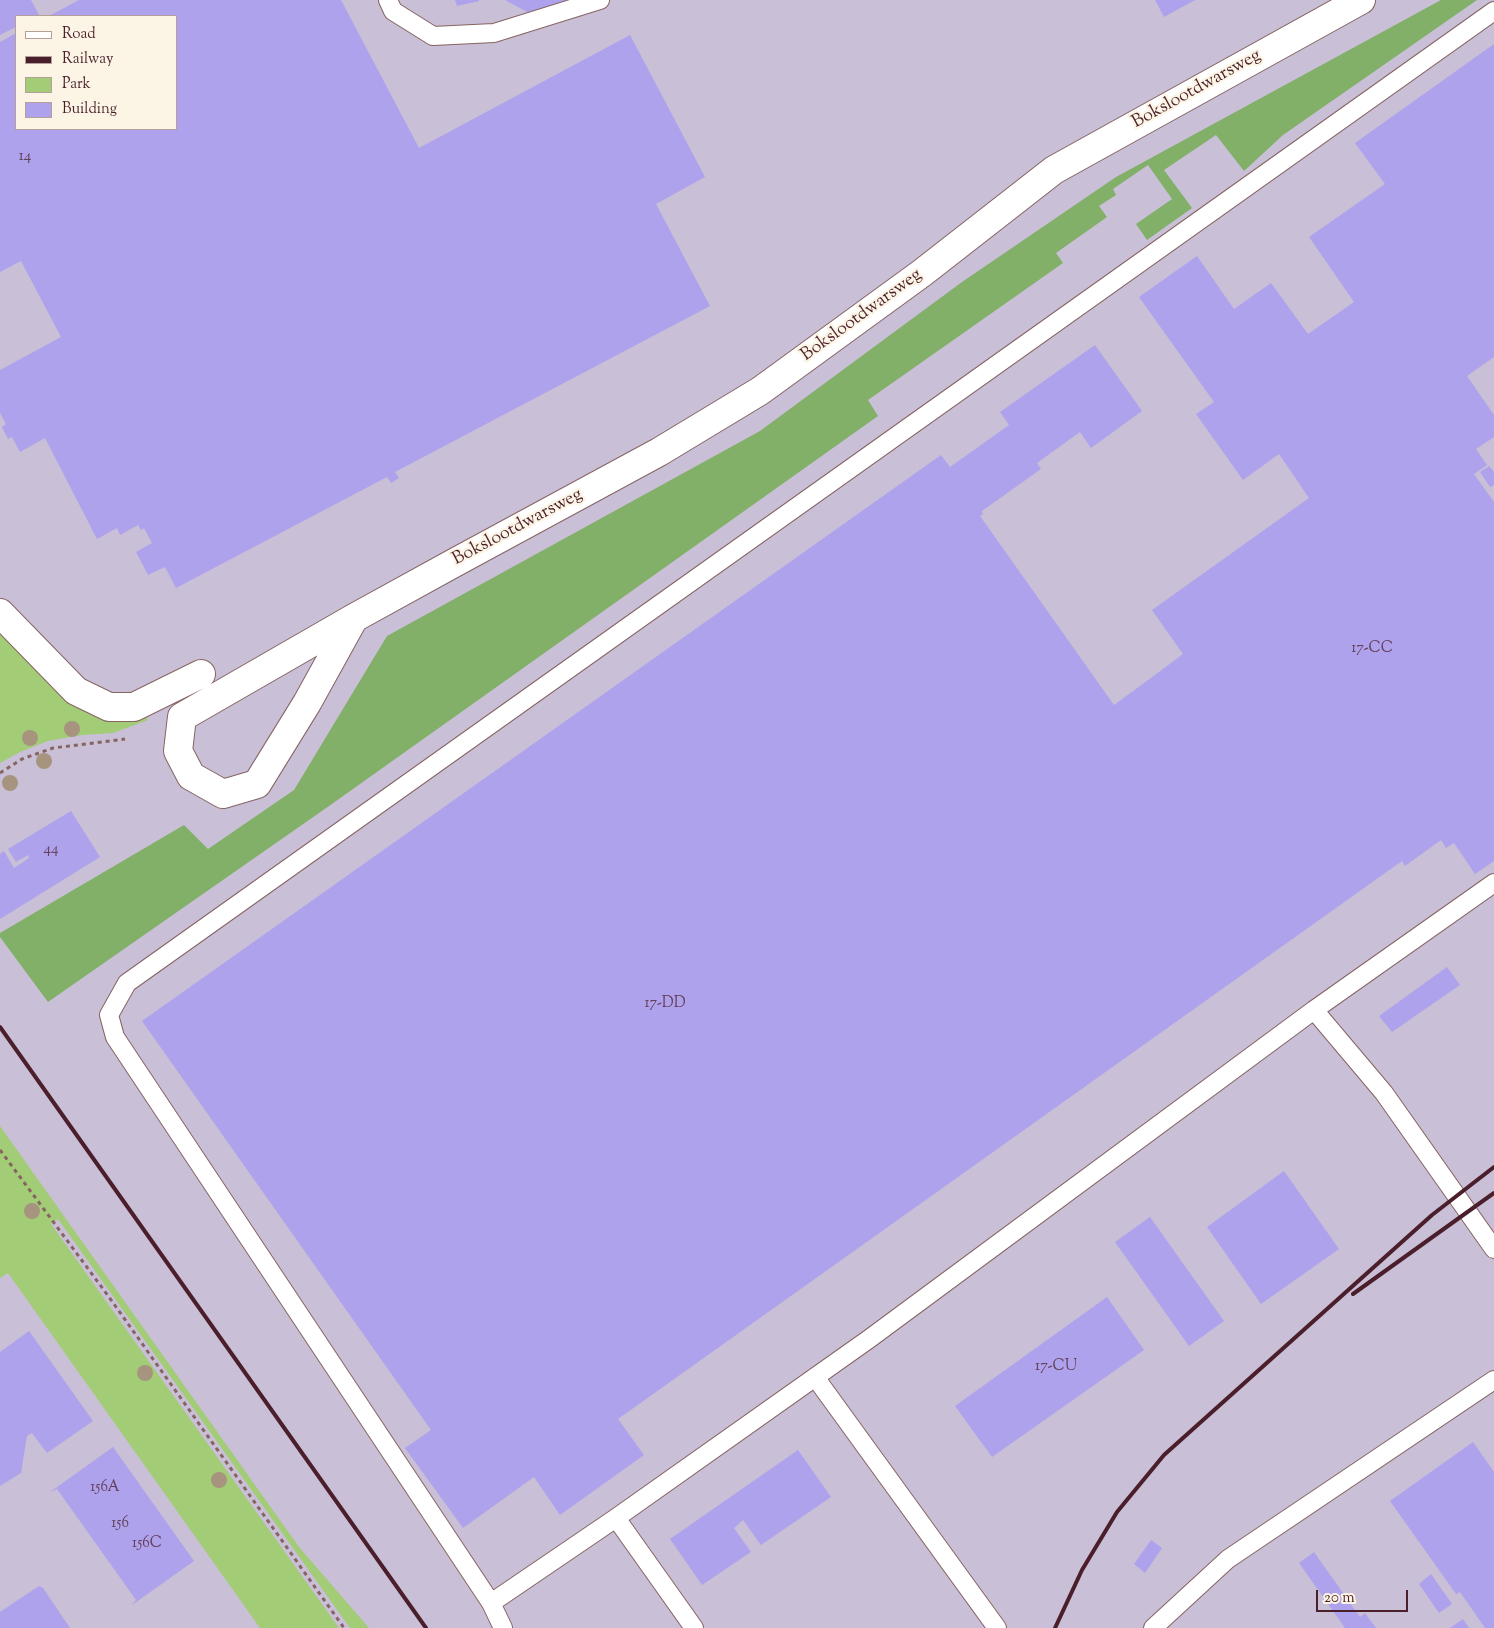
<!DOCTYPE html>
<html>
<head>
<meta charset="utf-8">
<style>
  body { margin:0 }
  #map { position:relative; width:1494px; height:1628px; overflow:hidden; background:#f6e3c9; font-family:"Sorts Mill Goudy",serif }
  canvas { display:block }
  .legend { position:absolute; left:15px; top:15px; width:162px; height:115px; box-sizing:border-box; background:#fcf5e5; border:1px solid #b59f9b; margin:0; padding:6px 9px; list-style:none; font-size:15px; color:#4a1f2b }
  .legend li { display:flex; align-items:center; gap:10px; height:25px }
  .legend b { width:25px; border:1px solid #b59f9b }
  .scale { position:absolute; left:1316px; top:1590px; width:92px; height:22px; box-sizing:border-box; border:2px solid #4a1f2b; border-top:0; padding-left:6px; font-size:15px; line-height:18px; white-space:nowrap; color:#4a1f2b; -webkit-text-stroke:4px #fcf5e5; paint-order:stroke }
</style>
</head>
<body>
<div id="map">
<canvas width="1494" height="1628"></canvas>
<ul class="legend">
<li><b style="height:6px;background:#fff"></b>Road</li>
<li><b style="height:6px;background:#4a1f2b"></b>Railway</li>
<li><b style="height:14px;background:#a3cc77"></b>Park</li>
<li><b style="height:14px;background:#afa2ec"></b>Building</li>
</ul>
<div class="scale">20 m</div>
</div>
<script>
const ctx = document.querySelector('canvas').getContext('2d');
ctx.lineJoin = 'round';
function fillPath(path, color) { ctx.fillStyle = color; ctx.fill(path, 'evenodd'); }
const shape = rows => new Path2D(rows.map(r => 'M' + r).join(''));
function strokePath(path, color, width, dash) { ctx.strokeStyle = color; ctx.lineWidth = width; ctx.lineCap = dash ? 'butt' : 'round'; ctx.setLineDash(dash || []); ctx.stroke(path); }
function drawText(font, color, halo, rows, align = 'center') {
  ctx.font = font + ' "Sorts Mill Goudy",serif'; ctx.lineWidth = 4.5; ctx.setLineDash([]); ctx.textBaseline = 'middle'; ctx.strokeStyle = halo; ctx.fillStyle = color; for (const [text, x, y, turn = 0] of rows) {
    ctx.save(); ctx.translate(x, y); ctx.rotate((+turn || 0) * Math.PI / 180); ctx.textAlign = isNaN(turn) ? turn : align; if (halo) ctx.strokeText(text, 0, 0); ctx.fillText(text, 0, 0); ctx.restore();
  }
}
fillPath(shape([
  [0,0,1494,0,1494,1628,0,1628],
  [16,16,176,16,176,129,16,129]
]), '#c9bfd7');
fillPath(shape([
  [0,630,72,705,106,720,124,722,146,717,148,720,113,733,82,735,48,741,20,752,0,763],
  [0,1126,299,1547,369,1628,350,1628,58,1219,51,1224,339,1628,260,1628,8,1273,0,1278]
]), '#a3cc77');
fillPath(shape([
  [1441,0,1477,0,1283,135,1244,171,1216,135,1164,170,1192,208,1147,240,1136,224,1172,199,1148,165,1113,189,1116,195,1099,206,1107,217,1056,253,1063,263,868,400,878,416,329,806,48,1002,0,937,0,933,184,825,208,849,294,790,387,636,760,431,962,282,1116,177]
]), '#82b068');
fillPath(shape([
  [0,0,31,0,39,15,16,16,16,27,0,35],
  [79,0,341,0,419,148,630,35,705,177,656,204,710,306,395,472,399,478,391,483,387,477,176,588,165,567,148,575,136,552,152,543,144,528,141,530,138,525,120,535,117,528,97,539,45,438,20,452,12,437,8,439,2,427,6,424,0,413,0,370,61,337,21,261,0,272,0,42,16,33,16,129,176,129,176,16,49,16],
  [455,0,479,0,479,1,457,6],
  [505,0,571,0,571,1,529,13],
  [1155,0,1195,0,1164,17],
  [1494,44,1494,357,1467,376,1494,415,1494,437,1476,449,1487,465,1474,474,1494,502,1494,861,1475,874,1454,843,1446,848,1441,840,1405,866,1402,861,618,1419,644,1455,560,1515,534,1477,463,1528,405,1448,431,1430,142,1021,941,455,950,467,1009,425,1000,412,1095,345,1142,411,1091,448,1080,432,1037,463,1041,469,982,511,983,514,980,516,1114,705,1159,672,1183,654,1152,610,1309,498,1279,454,1243,480,1196,414,1214,402,1139,297,1197,256,1234,309,1271,283,1308,334,1354,302,1309,237,1385,184,1355,143],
  [1489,466,1494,472,1494,485,1490,487,1480,472],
  [71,811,100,857,0,919,0,854,4,851,14,868,29,858,28,855,16,862,8,849],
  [1447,967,1460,985,1392,1032,1379,1016],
  [1284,1171,1339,1249,1261,1304,1207,1227],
  [1150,1217,1224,1321,1189,1346,1115,1242],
  [1107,1297,1144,1350,992,1457,955,1406],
  [29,1331,93,1421,47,1453,32,1433,27,1436,21,1473,0,1486,0,1352],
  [1473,1442,1494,1472,1494,1628,1485,1628,1460,1592,1456,1594,1390,1501],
  [113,1447,194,1561,132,1605,136,1600,57,1489,50,1492],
  [798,1450,831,1497,761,1545,743,1520,734,1528,751,1552,702,1585,670,1539],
  [1151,1540,1162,1548,1145,1573,1134,1564],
  [1314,1552,1360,1617,1365,1613,1376,1628,1345,1628,1299,1563],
  [1431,1574,1452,1604,1439,1613,1419,1584],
  [39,1586,43,1588,70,1628,0,1628,0,1612],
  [1463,1619,1469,1628,1450,1628]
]), '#afa2ec');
const service = shape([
  [388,0,393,11,433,36,494,33,600,0],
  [1314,1010,1384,1093,1494,1249],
  [815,1377,997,1628],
  [616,1518,694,1628],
  [491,1603,616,1518,869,1339,1314,1010,1494,883],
  [503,1628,491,1603,115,1037,109,1015,127,983,1494,11],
  [1153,1628,1228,1559,1494,1380]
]);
const minor = shape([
  [0,613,76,691,109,707,134,707,201,674],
  [354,618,307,703,257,784,223,794,191,776,178,751,182,717,354,618,454,563,659,452,760,391,922,273,1054,170,1361,0]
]);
strokePath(service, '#866462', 20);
strokePath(minor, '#866462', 30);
strokePath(shape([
  [0,773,22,759,53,748,125,739],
  [0,1150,109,1297,344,1628]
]), '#866462', 3, [4, 4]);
strokePath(service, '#fff', 18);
strokePath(minor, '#fff', 28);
strokePath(shape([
  [0,1027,426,1628],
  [1353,1294,1494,1193],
  [1055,1628,1082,1570,1117,1512,1164,1455,1432,1215,1494,1167]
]), '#4a1f2b', 4);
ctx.fillStyle = '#a6947f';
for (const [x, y] of [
  [72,729],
  [30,738],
  [44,761],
  [10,783],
  [32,1211],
  [145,1373],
  [219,1480]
]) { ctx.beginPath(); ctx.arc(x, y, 8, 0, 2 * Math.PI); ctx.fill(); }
drawText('15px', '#63405b', null, [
  ["14",25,157],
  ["17-CC",1372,649],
  ["44",51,850],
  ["17-DD",665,1004],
  ["17-CU",1056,1367],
  ["156A",105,1488],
  ["156",120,1524],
  ["156C",147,1544]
]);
drawText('18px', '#4a1f2b', '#fcf5e5', [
  ["Bokslootdwarsweg",1197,90,-29],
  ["Bokslootdwarsweg",862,316,-36],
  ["Bokslootdwarsweg",518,528,-28]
]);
</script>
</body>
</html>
